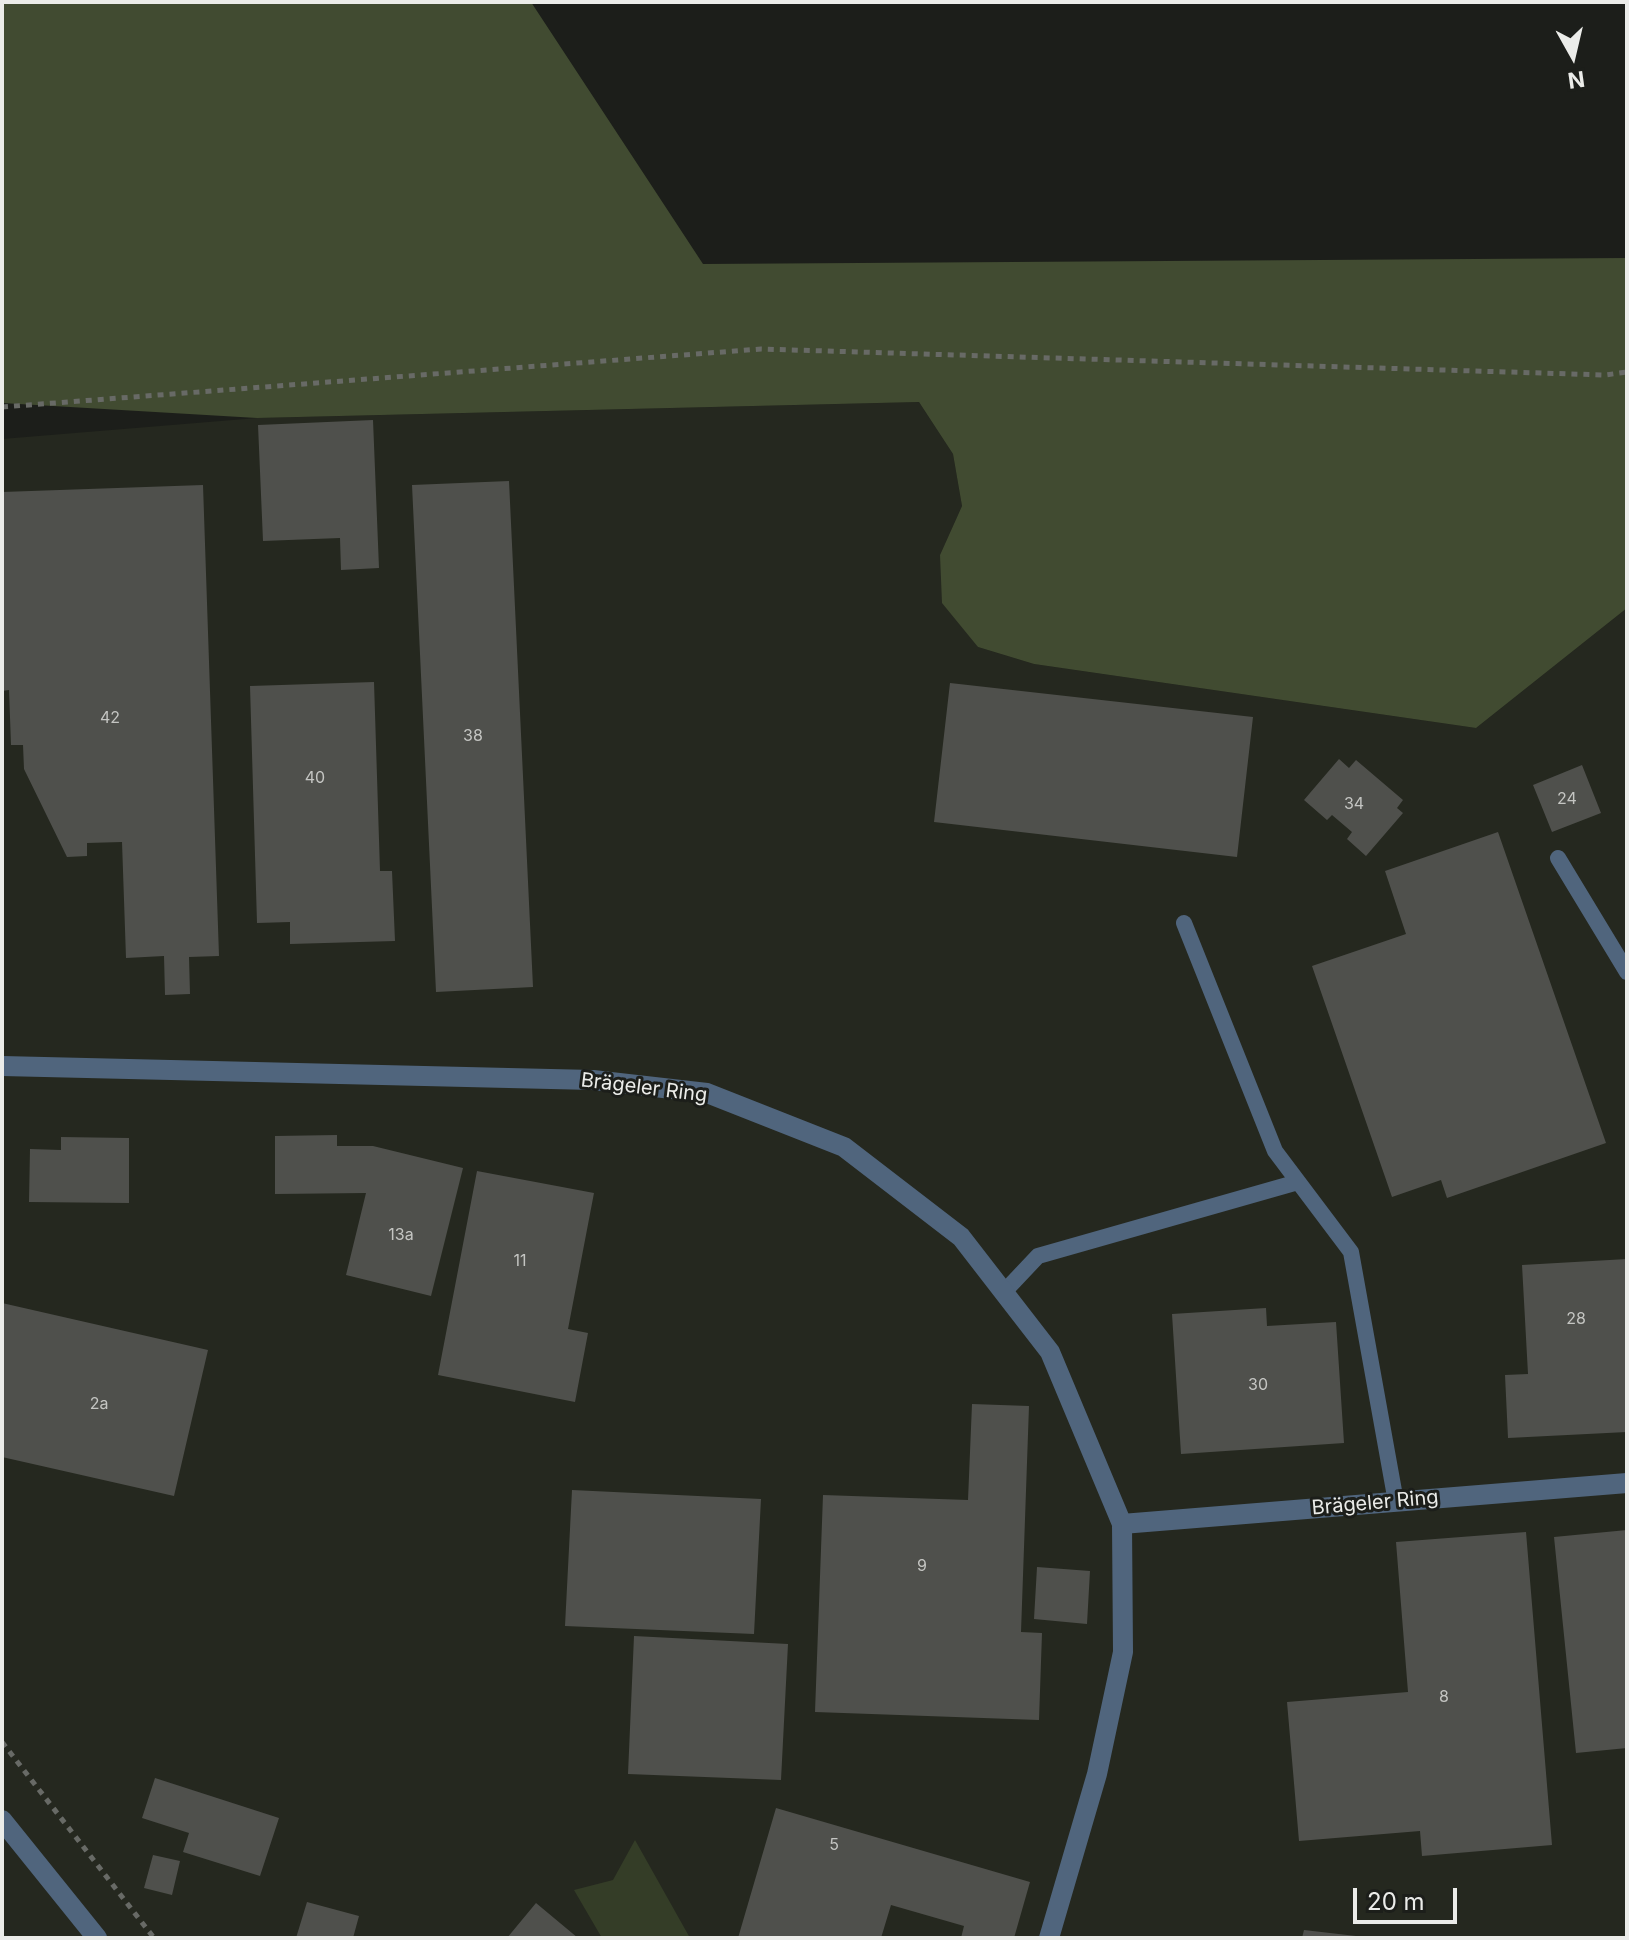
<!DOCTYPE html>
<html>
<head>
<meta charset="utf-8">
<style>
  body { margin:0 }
  #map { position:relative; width:1629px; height:1940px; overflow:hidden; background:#1c1e1a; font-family:Inter,sans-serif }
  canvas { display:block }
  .frame { position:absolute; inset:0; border:4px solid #ebece9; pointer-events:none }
  .north { position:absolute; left:1533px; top:16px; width:80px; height:80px; -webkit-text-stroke:6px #1c1e1a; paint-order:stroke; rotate:172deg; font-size:22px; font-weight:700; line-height:32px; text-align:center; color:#ebece9 }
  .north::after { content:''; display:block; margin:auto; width:28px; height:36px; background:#ebece9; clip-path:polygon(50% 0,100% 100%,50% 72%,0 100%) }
  .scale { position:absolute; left:1353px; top:1888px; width:104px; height:36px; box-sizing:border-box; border:4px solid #ebece9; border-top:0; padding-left:10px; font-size:24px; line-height:28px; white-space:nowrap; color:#ebece9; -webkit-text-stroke:6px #1c1e1a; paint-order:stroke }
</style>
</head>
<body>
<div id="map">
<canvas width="1629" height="1940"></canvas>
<div class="frame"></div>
<div class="north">N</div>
<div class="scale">20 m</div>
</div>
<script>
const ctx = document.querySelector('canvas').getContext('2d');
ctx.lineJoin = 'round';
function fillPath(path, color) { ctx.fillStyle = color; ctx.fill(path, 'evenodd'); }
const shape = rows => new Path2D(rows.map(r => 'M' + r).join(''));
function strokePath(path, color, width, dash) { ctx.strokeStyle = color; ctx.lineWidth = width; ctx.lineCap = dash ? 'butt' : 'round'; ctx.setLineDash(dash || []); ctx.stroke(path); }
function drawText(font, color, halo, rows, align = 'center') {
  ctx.font = font + ' Inter,sans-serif'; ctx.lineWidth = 6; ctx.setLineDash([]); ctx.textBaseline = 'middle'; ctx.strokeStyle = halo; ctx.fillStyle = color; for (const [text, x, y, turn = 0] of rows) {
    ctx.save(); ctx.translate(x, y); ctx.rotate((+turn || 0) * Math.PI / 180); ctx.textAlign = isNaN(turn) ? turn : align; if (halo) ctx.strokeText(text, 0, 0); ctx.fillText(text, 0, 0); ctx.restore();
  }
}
fillPath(shape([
  [919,402,953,454,962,506,940,555,978,647,1034,664,1476,728,1627,608,1627,1938,2,1938,2,439,257,418]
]), '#25281f');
fillPath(shape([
  [635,1840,690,1938,602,1938,574,1890,613,1880]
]), '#343d27');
fillPath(shape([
  [2,2,531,2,703,264,1627,258,1627,608,1476,728,1034,664,978,647,942,603,940,555,962,506,953,454,919,402,257,418,2,403]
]), '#414b31');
fillPath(shape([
  [373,420,379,568,341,570,340,538,263,541,258,425],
  [509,481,533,987,436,992,412,485],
  [203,485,219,956,189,957,190,994,165,995,164,956,126,958,122,842,87,843,87,856,67,857,24,769,23,745,11,745,9,690,2,691,2,492],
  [374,682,380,871,392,871,395,941,290,944,290,922,257,923,250,686],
  [950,683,1253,717,1237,857,934,822],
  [1339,759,1349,768,1356,760,1403,800,1397,808,1403,813,1366,856,1347,839,1352,832,1332,815,1327,820,1304,800],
  [1582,765,1601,813,1552,832,1533,785],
  [1498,832,1606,1143,1447,1198,1441,1180,1392,1197,1312,966,1406,934,1385,871],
  [337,1135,337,1146,373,1146,463,1168,431,1296,346,1275,366,1193,275,1194,275,1136],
  [61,1137,129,1138,129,1203,29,1202,30,1149,61,1150],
  [477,1171,594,1193,568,1329,588,1333,575,1402,438,1375],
  [1627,1259,1627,1432,1508,1438,1505,1375,1528,1374,1522,1265],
  [2,1303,208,1350,174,1496,2,1457],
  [1266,1308,1267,1326,1336,1322,1344,1443,1181,1454,1172,1314],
  [972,1404,1029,1406,1021,1632,1042,1633,1039,1720,815,1712,823,1495,968,1500],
  [572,1490,761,1499,754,1634,565,1626],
  [1627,1530,1627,1748,1576,1753,1554,1537],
  [1526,1532,1552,1845,1422,1856,1420,1831,1299,1841,1287,1702,1408,1692,1396,1542],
  [1037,1567,1090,1571,1087,1624,1034,1619],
  [634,1636,788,1644,781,1780,628,1774],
  [155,1778,279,1818,260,1876,183,1852,189,1833,142,1818],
  [776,1808,1030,1882,1014,1938,961,1938,964,1926,891,1905,881,1938,738,1938],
  [153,1855,180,1861,172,1895,144,1888],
  [307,1902,359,1916,353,1938,296,1938],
  [536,1903,578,1938,507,1938],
  [1304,1930,1356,1936,1356,1938,1302,1938]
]), '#4f504c');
strokePath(shape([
  [2,407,761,349,1605,375,1627,372],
  [2,1742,154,1938]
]), '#686a66', 5, [6, 6]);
strokePath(shape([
  [1558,858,1627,972],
  [1184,923,1275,1151,1351,1252,1396,1502],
  [1004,1292,1038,1256,1298,1182]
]), '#50657d', 16);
strokePath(shape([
  [2,1066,593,1080,707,1093,844,1147,961,1237,1050,1352,1122,1524],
  [2,1820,97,1938],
  [1049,1938,1097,1774,1123,1652,1122,1524,1627,1483]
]), '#50657d', 20);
drawText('16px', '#c4c5c2', null, [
  ["42",110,718],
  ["38",473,736],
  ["40",315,778],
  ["24",1567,799],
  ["34",1354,804],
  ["13a",401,1235],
  ["11",520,1261],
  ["28",1576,1319],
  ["30",1258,1385],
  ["2a",99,1404],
  ["9",922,1566],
  ["8",1444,1697],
  ["5",834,1845]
]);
drawText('20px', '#ebece9', '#1c1e1a', [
  ["Brägeler Ring",644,1088,7],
  ["Brägeler Ring",1375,1503,-5]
]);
</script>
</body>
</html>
